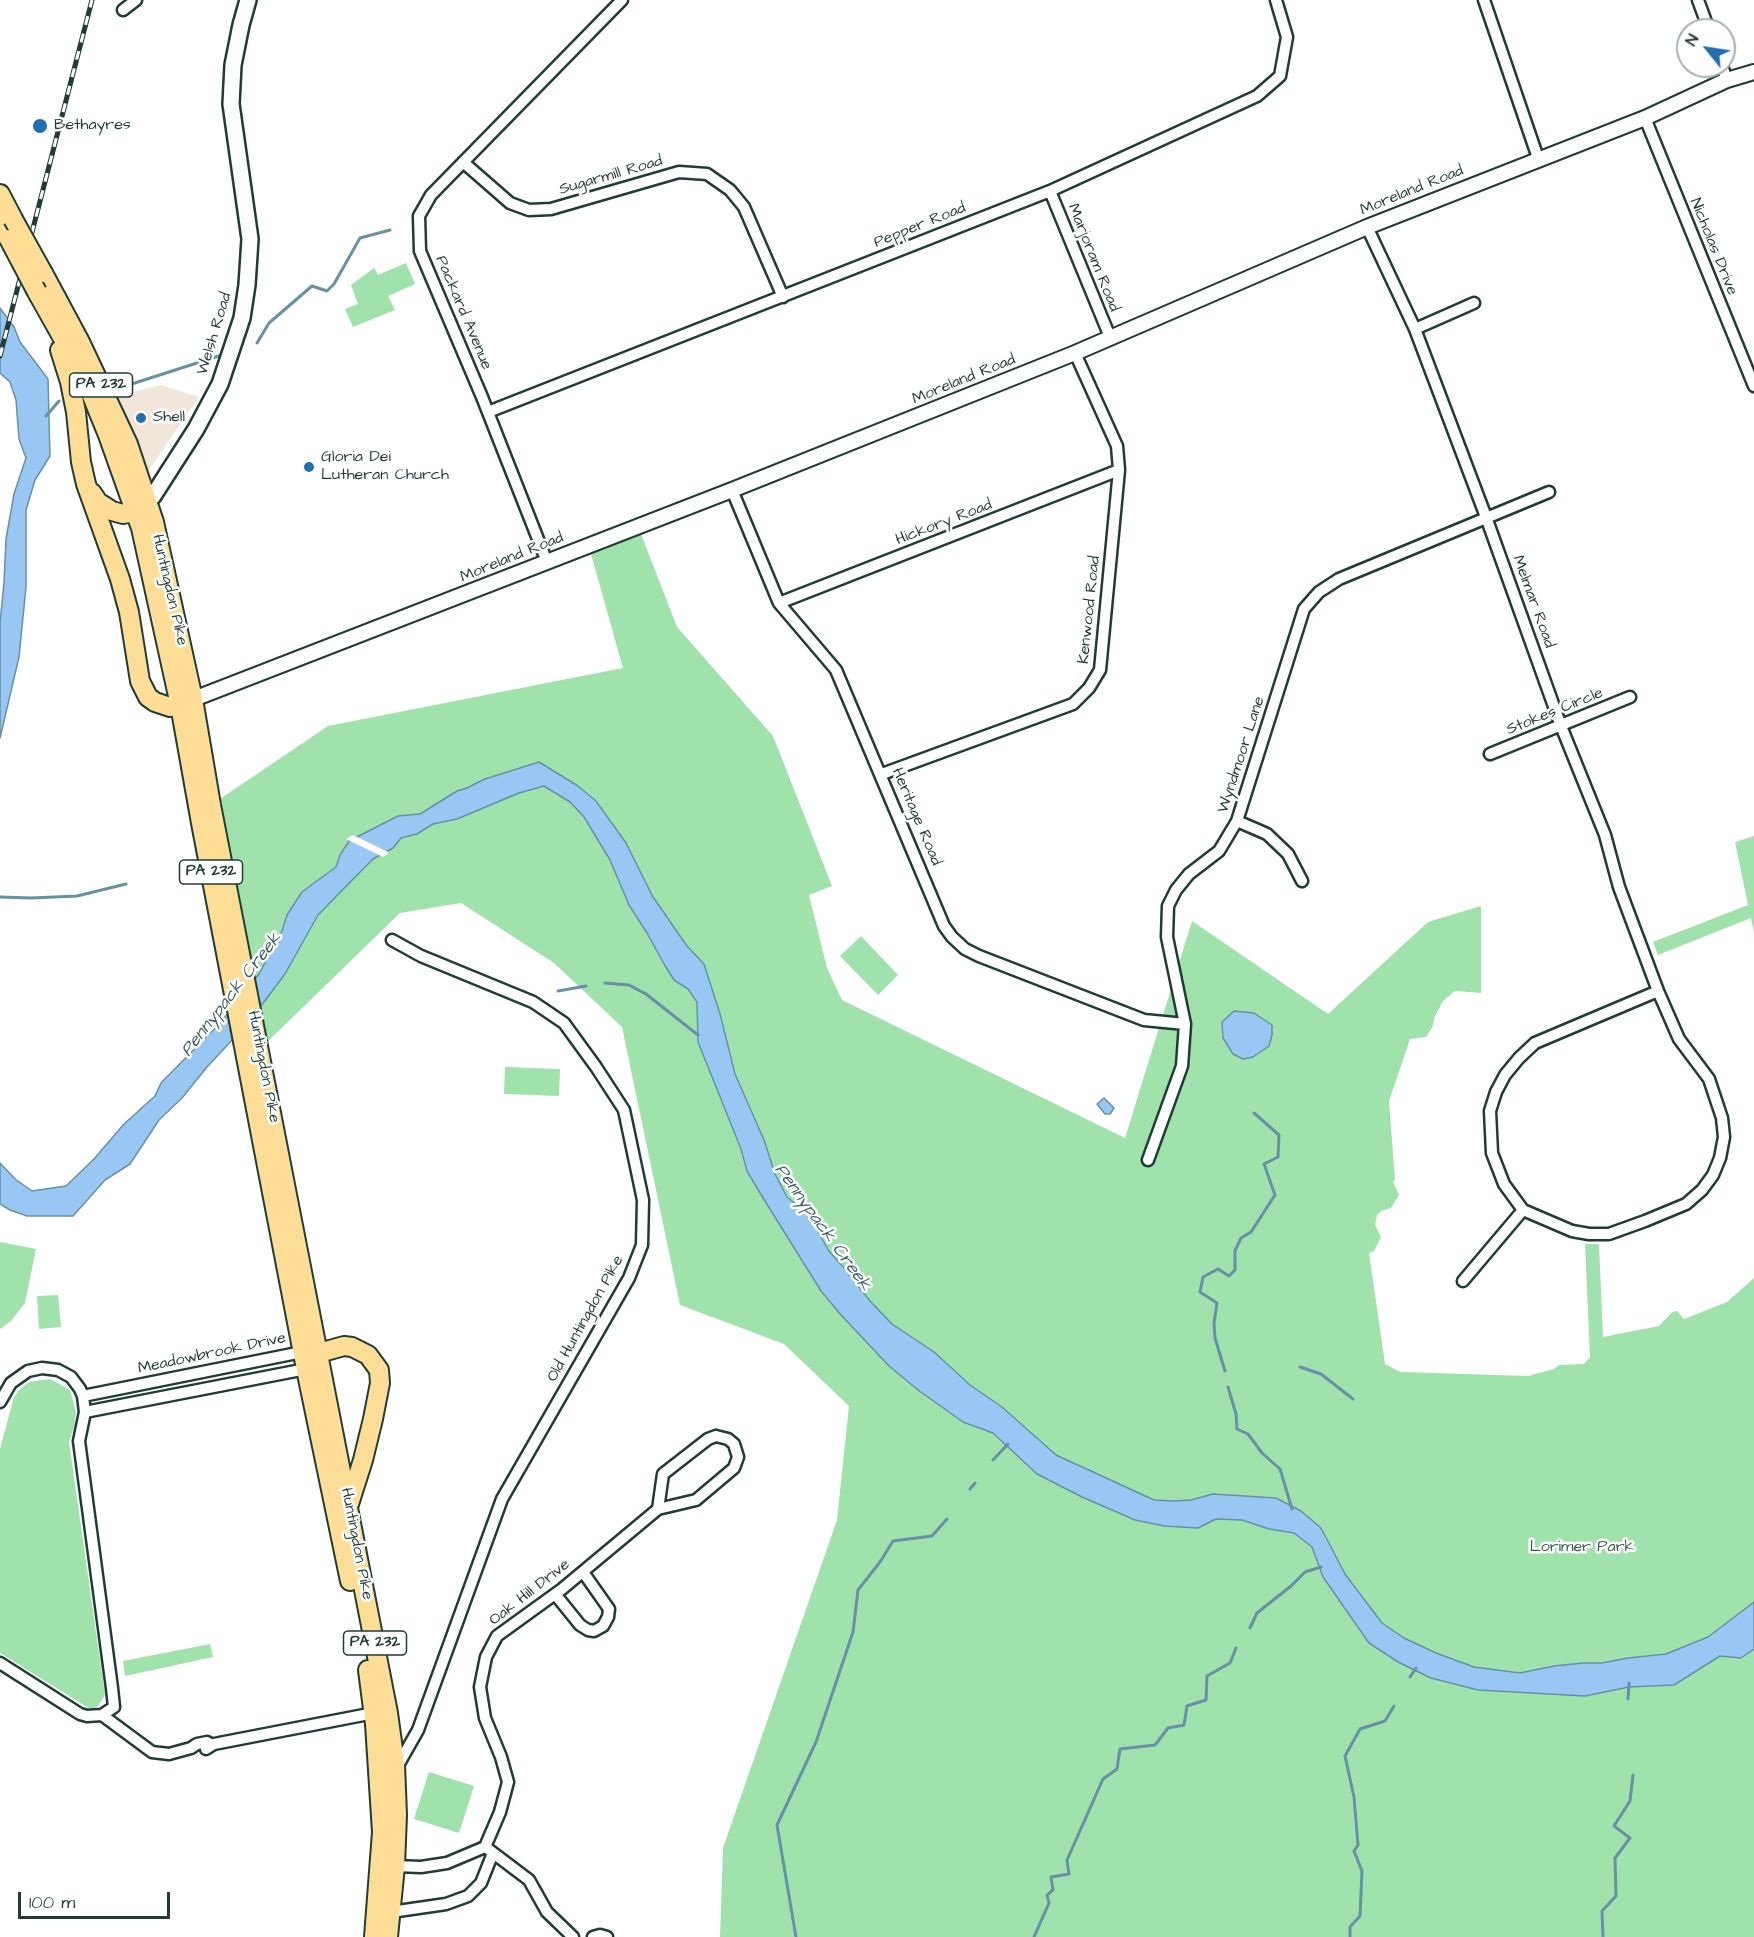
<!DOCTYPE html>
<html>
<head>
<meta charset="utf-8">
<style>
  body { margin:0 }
  #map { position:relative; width:1754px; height:1937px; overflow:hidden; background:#fff; font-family:"Architects Daughter",sans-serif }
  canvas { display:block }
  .north { position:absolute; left:1676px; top:18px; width:60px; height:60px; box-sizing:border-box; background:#fff; border:2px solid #a5b1ae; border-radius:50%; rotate:300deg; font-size:16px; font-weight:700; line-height:24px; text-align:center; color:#1f3d34 }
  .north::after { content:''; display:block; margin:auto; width:21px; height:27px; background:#1f6fb2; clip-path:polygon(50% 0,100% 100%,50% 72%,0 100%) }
  .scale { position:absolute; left:18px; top:1892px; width:152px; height:27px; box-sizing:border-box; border:3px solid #1f3d34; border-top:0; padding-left:8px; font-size:18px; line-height:21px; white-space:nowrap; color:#1f3d34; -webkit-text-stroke:4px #fff; paint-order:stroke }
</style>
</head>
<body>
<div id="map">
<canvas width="1754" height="1937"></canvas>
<div class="north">N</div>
<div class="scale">100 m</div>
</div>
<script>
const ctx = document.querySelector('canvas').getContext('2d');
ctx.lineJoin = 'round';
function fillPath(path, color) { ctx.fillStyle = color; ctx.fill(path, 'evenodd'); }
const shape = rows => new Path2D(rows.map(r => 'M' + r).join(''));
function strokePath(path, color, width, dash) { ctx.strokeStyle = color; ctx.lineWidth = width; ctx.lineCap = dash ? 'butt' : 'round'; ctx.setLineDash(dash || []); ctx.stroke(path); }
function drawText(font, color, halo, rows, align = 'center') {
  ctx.font = font + ' "Architects Daughter",sans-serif'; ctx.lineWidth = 5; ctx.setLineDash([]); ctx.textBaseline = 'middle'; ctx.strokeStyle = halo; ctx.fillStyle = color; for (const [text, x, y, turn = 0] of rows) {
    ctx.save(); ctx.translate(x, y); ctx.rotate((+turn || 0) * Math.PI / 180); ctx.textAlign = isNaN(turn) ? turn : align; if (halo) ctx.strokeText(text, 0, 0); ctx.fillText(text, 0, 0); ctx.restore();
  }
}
fillPath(shape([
  [161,385,199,397,146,474,117,396]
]), '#f2e6db');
fillPath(shape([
  [406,263,415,284,388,296,395,310,353,327,345,309,358,304,351,285,374,268,378,275],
  [641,534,677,627,773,736,832,886,809,895,827,968,842,1000,1125,1138,1192,921,1328,1014,1428,922,1481,906,1481,993,1455,991,1443,1001,1435,1016,1432,1028,1426,1037,1410,1039,1389,1101,1395,1180,1393,1182,1399,1195,1391,1208,1381,1211,1377,1215,1375,1225,1381,1237,1374,1251,1369,1253,1385,1364,1400,1372,1528,1376,1554,1369,1559,1365,1584,1364,1590,1357,1585,1244,1599,1244,1603,1337,1659,1326,1672,1312,1677,1311,1684,1319,1727,1302,1754,1278,1754,1937,720,1937,723,1848,837,1520,849,1406,784,1344,680,1305,622,1027,554,963,461,903,400,913,260,1049,253,1016,285,974,318,915,373,859,393,848,340,855,336,867,302,892,287,915,282,931,259,974,248,989,211,805,328,726,623,668,591,554],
  [747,1169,908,1382,889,1366,841,1315,821,1291,760,1193],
  [1754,836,1754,933,1751,918,1658,955,1653,942,1748,905,1735,842],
  [861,936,898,975,878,995,840,956],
  [505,1067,560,1069,559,1096,504,1094],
  [0,1242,36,1249,25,1303,11,1321,0,1329],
  [58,1295,61,1327,39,1329,37,1296],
  [50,1379,70,1390,76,1412,74,1427,69,1442,105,1695,97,1707,90,1709,0,1653,0,1449,14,1397,20,1389,29,1382],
  [210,1644,213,1657,125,1676,123,1661],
  [429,1772,474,1786,459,1833,414,1819]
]), '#a0e2ac');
const water = shape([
  [0,308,14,327,20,342,48,379,50,456,35,480,26,510,26,587,19,657,0,738,0,623,4,583,6,539,14,494,26,458,19,439,16,400,10,382,0,373,0,308],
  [539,762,578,786,596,801,626,843,653,897,687,946,704,964,720,1014,735,1074,764,1140,775,1174,787,1197,808,1214,829,1251,845,1269,870,1301,892,1324,934,1352,970,1385,1002,1407,1056,1455,1154,1500,1173,1501,1191,1500,1213,1494,1276,1498,1301,1511,1321,1528,1345,1574,1382,1623,1404,1638,1436,1653,1474,1667,1520,1673,1554,1666,1583,1663,1602,1663,1628,1658,1666,1654,1708,1637,1754,1602,1754,1649,1741,1658,1720,1656,1674,1685,1629,1687,1585,1696,1478,1690,1431,1678,1398,1662,1369,1643,1323,1577,1312,1547,1294,1533,1269,1529,1242,1520,1216,1519,1198,1528,1164,1526,1135,1520,1082,1497,1037,1474,993,1433,963,1422,918,1390,889,1366,841,1315,821,1291,760,1193,747,1171,741,1149,698,1042,697,1002,688,989,674,980,664,964,647,933,629,905,610,860,584,817,570,802,544,786,519,793,457,819,433,824,417,834,401,838,393,848,373,859,318,915,285,974,248,1023,207,1067,182,1098,159,1120,130,1164,105,1180,73,1216,27,1216,10,1210,0,1204,0,1163,15,1179,32,1191,66,1186,94,1159,124,1124,155,1096,161,1083,221,1022,259,974,282,931,287,915,302,892,336,867,340,855,349,841,398,816,420,814,457,791,467,788,485,779,539,762],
  [1234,1011,1254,1013,1272,1025,1272,1035,1269,1046,1253,1057,1243,1059,1233,1054,1223,1038,1222,1022,1234,1011],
  [1104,1098,1114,1108,1110,1114,1105,1114,1097,1104,1104,1098]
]);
fillPath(water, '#98c7f3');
strokePath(water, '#6890a7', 1.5);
fillPath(shape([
  [353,835,388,852,388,854,383,857,346,839]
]), '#fff');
strokePath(shape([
  [257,343,269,323,312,286,327,291,334,284,360,238,390,230],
  [116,389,222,355],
  [46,416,59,401],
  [0,897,31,898,77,896,126,884],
  [605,983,629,985,646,994,698,1035],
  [558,991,586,986],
  [1300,1367,1321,1374,1353,1399],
  [1225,1371,1215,1338,1214,1323,1217,1303,1200,1292,1203,1277,1218,1269,1229,1276,1235,1270,1235,1251,1241,1238,1251,1232,1275,1195,1264,1164,1278,1157,1279,1135,1254,1113],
  [1228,1387,1236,1414,1237,1429,1248,1434,1262,1453,1280,1469,1292,1509],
  [993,1460,1008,1444],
  [970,1489,975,1483],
  [1250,1628,1257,1613,1291,1586,1305,1572,1321,1567],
  [1410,1677,1416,1668],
  [1628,1699,1629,1683],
  [796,1937,777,1825,816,1742,853,1632,858,1590,880,1562,893,1541,932,1536,947,1519],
  [1034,1937,1049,1903,1047,1895,1053,1890,1051,1877,1069,1874,1067,1860,1103,1779,1117,1769,1120,1749,1155,1745,1168,1728,1184,1725,1187,1706,1206,1700,1207,1676,1230,1663,1236,1648],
  [1350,1937,1350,1927,1360,1916,1362,1871,1354,1851,1358,1845,1354,1797,1345,1756,1360,1729,1385,1721,1394,1706],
  [1603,1937,1602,1911,1616,1896,1615,1858,1630,1838,1614,1826,1630,1801,1633,1775]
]), '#6890a7', 3);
const minor = shape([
  [1484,0,1538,158],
  [1698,0,1709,30],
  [123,10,136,0],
  [1722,66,1727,80],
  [1645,118,1754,386],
  [463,162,510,203,529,210,551,209,679,172,707,174,730,190,744,207,783,297],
  [1050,191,1110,337],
  [1367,227,1415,329,1486,517,1561,726,1605,835,1619,887,1658,991,1679,1039,1709,1079,1722,1118,1724,1137,1720,1158,1713,1175,1702,1190,1686,1204,1645,1221,1609,1234,1589,1234,1572,1231,1523,1210,1504,1184,1492,1153,1490,1111,1496,1092,1505,1075,1519,1058,1535,1043,1658,991],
  [1415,329,1474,303],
  [488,412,1050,191,1257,96,1280,76,1287,37,1276,0],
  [732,490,779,603,836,670,944,926,952,937,965,949,979,956,1144,1020,1185,1024],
  [547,562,482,397,420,251,419,216,431,195,622,0],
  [779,603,1119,470],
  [1490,754,1630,697],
  [882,774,1073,704,1089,688,1100,670,1119,470,1117,446,1075,353],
  [1237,821,1267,834,1288,854,1302,881],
  [392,940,421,956,533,1002,564,1023,596,1067,624,1110,643,1200,642,1245,629,1278,502,1499,418,1730,397,1767],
  [1148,1160,1182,1066,1185,1024,1167,937,1168,906,1176,890,1189,874,1219,851,1237,821,1304,609,1319,592,1339,579,1549,492],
  [1463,1281,1523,1210],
  [83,1396,307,1351],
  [0,1402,11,1383,28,1371,42,1368,58,1370,71,1377,80,1389,83,1396,85,1412,79,1441,112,1688,114,1707,102,1715],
  [85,1412,306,1369,308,1367],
  [716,1436,728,1439,734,1444,738,1457,734,1468,696,1500,658,1509,663,1474,708,1439,716,1436],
  [555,1594,580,1625,588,1630,594,1631,603,1626,608,1617,609,1609,583,1572],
  [0,1663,80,1714,87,1716,102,1715,152,1752,169,1754,191,1748,197,1744,207,1742,212,1745],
  [206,1749,214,1744,374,1713],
  [488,1849,529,1880,547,1912,573,1937],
  [395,1866,421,1867,447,1863,485,1847,500,1812,508,1782,501,1757,485,1718,480,1687,486,1657,497,1636,562,1589,658,1509],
  [391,1912,446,1904,468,1896,481,1883,493,1853],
  [593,1937,600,1935,607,1937]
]);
const tertiary = shape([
  [186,702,732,490,1075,353,1367,227,1645,118,1727,80,1754,72]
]);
const secondary = shape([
  [140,508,153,496,196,429,220,384,242,318,247,285,250,239,231,104,233,65,241,25,248,0]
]);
const primary = shape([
  [0,194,13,219],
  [0,223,9,239],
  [43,273,80,342,128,444,154,522,193,699,211,805,388,1713,395,1764,397,1815,395,1866,388,1937],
  [37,292,84,376,108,435,141,528,180,705,201,823,306,1369,350,1581],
  [60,350,70,382,76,412,81,462,86,484,120,579,129,612,140,681,148,697,155,702,170,707,180,705],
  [92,493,98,502,112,511,123,514,136,512],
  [319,1353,344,1346,352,1347,368,1355,379,1370,380,1383,373,1419,363,1460,349,1504],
  [368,1670,375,1724,382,1832,374,1937]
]);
strokePath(minor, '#1f3d34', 15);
strokePath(tertiary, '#1f3d34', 18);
strokePath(secondary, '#1f3d34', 20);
strokePath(primary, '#1f3d34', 22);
strokePath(minor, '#fff', 10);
strokePath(tertiary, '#fff', 14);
strokePath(secondary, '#fff', 15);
strokePath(primary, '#fedd96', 18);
const rail = shape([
  [0,356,92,0]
]);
strokePath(rail, '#1f3d34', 5);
strokePath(rail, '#fff', 3, [9]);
const primaryBridge = shape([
  [13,219,43,273],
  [9,239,37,292]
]);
strokePath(primaryBridge, '#1f3d34', 22, []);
strokePath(primaryBridge, '#fedd96', 18);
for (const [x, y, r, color] of [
  [40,126,8,"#1f6fb2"],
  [141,418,6,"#1f6fb2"],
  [309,467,6,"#1f6fb2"]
]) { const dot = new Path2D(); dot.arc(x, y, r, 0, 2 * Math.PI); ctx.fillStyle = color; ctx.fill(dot); strokePath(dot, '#fff', 2); }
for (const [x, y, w] of [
  [101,385,63],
  [211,872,63],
  [375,1643,63]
]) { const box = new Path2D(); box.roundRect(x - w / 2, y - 12, w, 24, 4.5); ctx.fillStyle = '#fff'; ctx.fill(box); strokePath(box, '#1f3d34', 1.5); }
drawText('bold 15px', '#1f3d34', null, [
  ["PA 232",101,385],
  ["PA 232",211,872],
  ["PA 232",375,1643]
]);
drawText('16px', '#1f3d34', '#fff', [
  ["Bethayres",54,126],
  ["Shell",153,418],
  ["Gloria Dei",321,458],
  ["Lutheran Church",321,476]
], 'left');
drawText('16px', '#1f3d34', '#fff', [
  ["Sugarmill Road",611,176,-16],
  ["Moreland Road",1412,191,-22],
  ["Pepper Road",920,226,-22],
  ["Nicholas Drive",1713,247,68],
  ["Marjoram Road",1093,258,68],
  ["Packard Avenue",463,313,67],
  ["Welsh Road",215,334,-73],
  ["Moreland Road",964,380,-22],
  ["Hickory Road",944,523,-21],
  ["Moreland Road",512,558,-22],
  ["Huntingdon Pike",169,590,77],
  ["Melmar Road",1533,602,70],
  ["Kenwood Road",1090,610,-84],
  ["Stokes Circle",1555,712,-22],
  ["Wyndmoor Lane",1242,755,-72],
  ["Heritage Road",916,817,67],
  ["Huntingdon Pike",263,1067,79],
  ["Old Huntingdon Pike",586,1319,-61],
  ["Meadowbrook Drive",212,1354,-12],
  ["Huntingdon Pike",356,1544,79],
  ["Oak Hill Drive",530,1593,-38]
]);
drawText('16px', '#395e4c', '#fff', [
  ["Lorimer Park",1582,1548]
]);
drawText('italic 18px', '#3d6064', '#fff', [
  ["Pennypack Creek",232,995,-52],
  ["Pennypack Creek",822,1228,54]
]);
</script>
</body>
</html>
